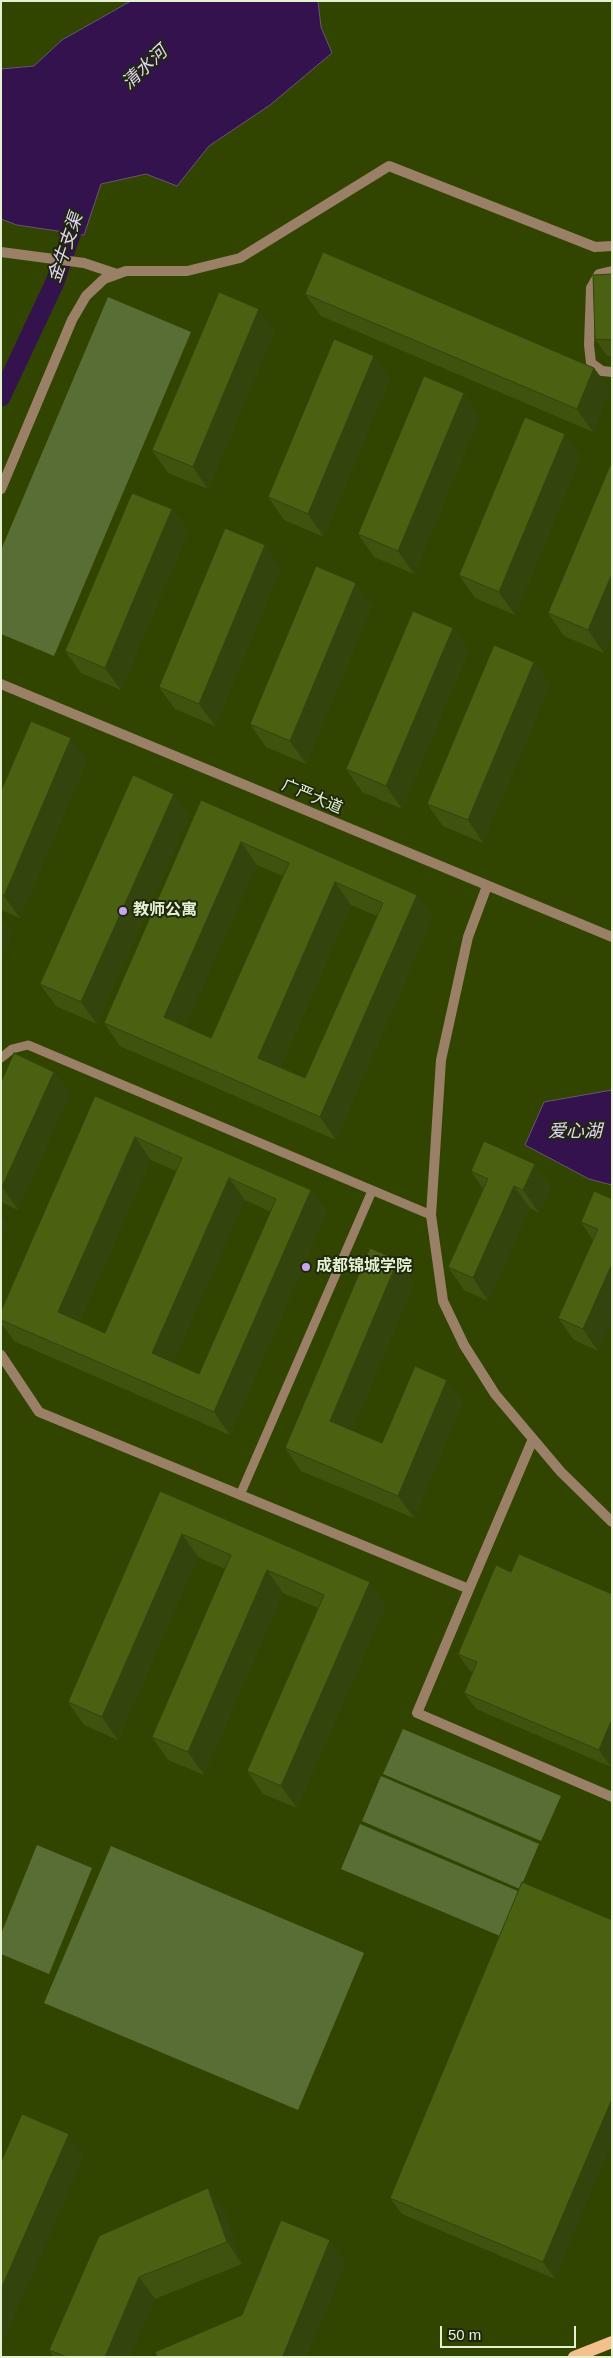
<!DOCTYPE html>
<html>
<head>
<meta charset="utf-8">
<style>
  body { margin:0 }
  #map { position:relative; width:613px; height:2358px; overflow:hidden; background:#324500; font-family:Helvetica,sans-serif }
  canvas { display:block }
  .frame { position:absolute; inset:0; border:2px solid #e4f2d1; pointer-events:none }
  .scale { position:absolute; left:440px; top:2326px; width:136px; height:22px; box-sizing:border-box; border:2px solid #e4f2d1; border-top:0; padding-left:6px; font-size:15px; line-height:18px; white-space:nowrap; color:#e4f2d1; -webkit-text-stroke:4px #1f280e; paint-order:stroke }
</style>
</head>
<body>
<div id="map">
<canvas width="613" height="2358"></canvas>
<div class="frame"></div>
<div class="scale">50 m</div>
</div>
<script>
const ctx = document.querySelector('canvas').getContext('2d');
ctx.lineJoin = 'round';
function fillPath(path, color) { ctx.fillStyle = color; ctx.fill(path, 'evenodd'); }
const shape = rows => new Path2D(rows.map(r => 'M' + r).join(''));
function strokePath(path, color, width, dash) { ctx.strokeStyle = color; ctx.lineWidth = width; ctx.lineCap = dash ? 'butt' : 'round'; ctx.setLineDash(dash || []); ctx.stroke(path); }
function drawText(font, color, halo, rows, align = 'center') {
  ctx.font = font + ' Helvetica,"Noto Sans SC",sans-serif'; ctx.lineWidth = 4; ctx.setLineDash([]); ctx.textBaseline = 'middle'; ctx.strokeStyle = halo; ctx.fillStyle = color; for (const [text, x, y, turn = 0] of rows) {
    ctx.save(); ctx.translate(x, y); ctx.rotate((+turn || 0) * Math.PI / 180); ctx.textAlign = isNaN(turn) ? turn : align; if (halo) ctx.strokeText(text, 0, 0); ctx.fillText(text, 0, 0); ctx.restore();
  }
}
fillPath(shape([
  [108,297,191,332,54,656,1,634,1,550],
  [403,1729,561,1796,541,1841,383,1774],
  [381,1776,539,1844,520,1889,362,1821],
  [360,1824,520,1892,500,1936,341,1869],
  [37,1845,92,1868,49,1974,1,1954,1,1934],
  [111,1846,364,1953,298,2110,44,2003]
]), '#596e34');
const water = shape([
  [131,1,318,1,321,27,332,53,270,105,209,146,177,186,146,174,101,184,84,235,17,225,1,219,1,69,34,66,62,40,131,1],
  [612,1090,612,1185,589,1179,525,1145,544,1102,612,1090]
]);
fillPath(water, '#33124e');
strokePath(water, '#685575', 1);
strokePath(shape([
  [1,397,55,282,79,211]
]), '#33124e', 19);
strokePath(shape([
  [1,1058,12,1049,28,1045,431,1215],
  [240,1495,372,1191]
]), '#9a8067', 9);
strokePath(shape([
  [1,252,84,263,117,274],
  [612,271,599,274,591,288,589,345,591,363,602,371,612,372],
  [1,489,72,320,86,296,104,279,126,271,187,271,240,258,389,166,595,247,612,246],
  [1,684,612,937],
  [487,886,468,937,441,1060,431,1215,443,1301,464,1345,495,1394,561,1472,612,1522],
  [1,1355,39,1412,469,1589,417,1713,612,1797],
  [469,1589,533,1439]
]), '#9a8067', 10);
strokePath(shape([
  [574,2357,612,2342]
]), '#f5c08c', 12);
fillPath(shape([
  [612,274,612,356,607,356,595,339],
  [305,294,594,368,610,390,593,432,321,316],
  [275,331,208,489,168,473,152,450],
  [390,378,324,537,284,520,268,497],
  [480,416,414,574,374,557,358,534],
  [581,456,515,615,475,598,459,575],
  [612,461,612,634,604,653,564,636,548,613],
  [172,509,188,532,121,690,81,673,65,651],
  [281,568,215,726,175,709,159,687],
  [372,606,306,764,266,747,250,724],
  [453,628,469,650,402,809,362,792,346,769],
  [534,662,550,685,483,843,443,826,427,804],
  [87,760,20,918,1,910,1,791],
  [201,800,433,917,336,1140,120,1046,104,1023],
  [257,865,283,876,211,1038,185,1027],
  [351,905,377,916,305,1078,280,1067],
  [190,816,97,1024,56,1006,40,984],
  [54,1072,70,1094,18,1210,1,1202,1,1082],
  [95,1096,311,1190,327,1212,230,1435,14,1341,1,1323,1,1311],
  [151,1160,176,1171,105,1333,79,1322],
  [245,1200,271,1212,199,1374,173,1362],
  [535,1164,551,1187,539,1213,530,1208,488,1301,464,1290,448,1267,483,1189,471,1171],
  [612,1199,598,1351,574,1340,558,1318,593,1240,581,1222],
  [398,1260,414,1283,352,1430,382,1443,447,1380,463,1402,414,1518,301,1471,285,1448],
  [160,1491,386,1605,297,1808,263,1794,247,1771,318,1608,283,1593,204,1775,168,1760,152,1737,225,1569,198,1557,118,1740,84,1725,68,1702],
  [496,1565,611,1767,476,1709,464,1693,473,1672,470,1671,458,1654],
  [522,1882,555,2279,402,2214,390,2198],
  [208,2188,224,2210,242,2264,155,2299,130,2357,54,2357,49,2350]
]), '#3f530f');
fillPath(shape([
  [259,309,275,331,208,489,193,467],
  [374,356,390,378,324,537,308,514],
  [594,368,610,390,593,432,577,409],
  [464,393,480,416,414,574,398,551],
  [565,434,581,456,515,615,499,592],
  [172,509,188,532,121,690,105,668],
  [265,545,281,568,215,726,199,704],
  [612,574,612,634,604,653,588,630],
  [356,583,372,606,306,764,290,741],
  [453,628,469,650,402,809,386,786],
  [534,662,550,685,483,843,468,820],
  [71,738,87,760,20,918,4,896],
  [174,794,190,816,97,1024,81,1002],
  [241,842,257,865,180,1040,164,1017],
  [335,882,351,905,274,1080,258,1058],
  [417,895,433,917,336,1140,320,1117],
  [1,917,13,934,1,962],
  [54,1072,70,1094,18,1210,2,1187],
  [135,1137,151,1160,73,1335,58,1312],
  [535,1164,551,1187,539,1213,523,1190],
  [229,1178,245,1200,168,1375,152,1353],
  [514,1186,530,1208,488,1301,473,1278],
  [311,1190,327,1212,230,1435,214,1412],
  [1,1214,9,1225,1,1242],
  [398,1260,414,1283,346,1444,330,1421],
  [612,1264,612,1322,598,1351,583,1329],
  [447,1380,463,1402,414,1518,398,1496],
  [182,1534,198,1557,118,1740,102,1717],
  [267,1570,283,1593,204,1775,188,1752],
  [370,1582,386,1605,297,1808,281,1786],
  [612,1719,612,1764,611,1767,599,1750],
  [612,2099,612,2143,555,2279,543,2262],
  [69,2134,84,2157,3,2343,1,2340,1,2289],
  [208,2188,224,2210,242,2264,227,2242],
  [330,2240,346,2263,307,2357,283,2357,283,2356],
  [139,2277,155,2299,130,2357,105,2357]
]), '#33440c');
const building = shape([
  [323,252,594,368,577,409,305,294,323,252],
  [612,274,612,340,595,339,593,275,612,274],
  [219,292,259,309,193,467,152,450,219,292],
  [334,339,374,356,308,514,268,497,334,339],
  [424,376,464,393,398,551,358,534,424,376],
  [525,417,565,434,499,592,459,575,525,417],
  [612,461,612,574,588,630,548,613,612,461],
  [132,493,172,509,105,668,65,651,132,493],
  [225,528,265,545,199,704,159,687,225,528],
  [316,566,356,583,290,741,250,724,316,566],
  [413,611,453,628,386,786,346,769,413,611],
  [494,645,534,662,468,820,427,804,494,645],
  [31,721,71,738,4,896,1,894,1,791,31,721],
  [133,775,174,794,81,1002,40,984,133,775],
  [201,800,417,895,320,1117,104,1023,201,800],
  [241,842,289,863,211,1038,164,1017,241,842],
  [335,882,383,903,305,1078,258,1058,335,882],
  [14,1053,54,1072,2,1187,1,1187,1,1082,14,1053],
  [95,1096,311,1190,214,1412,1,1320,1,1311,95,1096],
  [135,1137,182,1158,105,1333,58,1312,135,1137],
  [229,1178,276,1199,199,1374,152,1353,229,1178],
  [484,1141,535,1164,523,1190,514,1186,473,1278,448,1267,488,1179,471,1171,484,1141],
  [594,1191,612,1199,612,1264,583,1329,558,1318,598,1229,581,1222,594,1191],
  [370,1248,398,1260,330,1421,382,1443,415,1366,447,1380,398,1496,285,1448,370,1248],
  [160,1491,370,1582,281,1786,247,1771,324,1595,267,1570,188,1752,152,1737,231,1555,182,1534,102,1717,68,1702,160,1491],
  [519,1554,612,1594,612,1719,599,1750,464,1693,477,1662,458,1654,496,1565,511,1572,519,1554],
  [522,1882,612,1920,612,2099,543,2262,390,2198,522,1882],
  [22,2114,69,2134,1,2289,1,2162,22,2114],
  [208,2188,227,2242,139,2277,105,2357,67,2357,49,2350,99,2236,208,2188],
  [281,2220,330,2240,283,2356,280,2357,157,2357,155,2352,242,2315,281,2220]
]);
fillPath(building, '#496111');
strokePath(building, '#33440c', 1);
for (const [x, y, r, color] of [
  [123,911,5,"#c8a6ef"],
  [306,1267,5,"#c8a6ef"]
]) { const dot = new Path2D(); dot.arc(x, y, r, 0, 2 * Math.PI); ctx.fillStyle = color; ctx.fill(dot); strokePath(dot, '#1f280e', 2); }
drawText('16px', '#e4f2d1', '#1f280e', [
  ["广严大道",312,797,23]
]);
drawText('bold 16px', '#e4f2d1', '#1f280e', [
  ["教师公寓",133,911],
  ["成都锦城学院",316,1267]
], 'left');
drawText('italic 18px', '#e4d3f9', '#1f280e', [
  ["清水河",145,68,-43],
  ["金牛支渠",66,248,-71],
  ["爱心湖",575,1132]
]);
</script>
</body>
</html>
